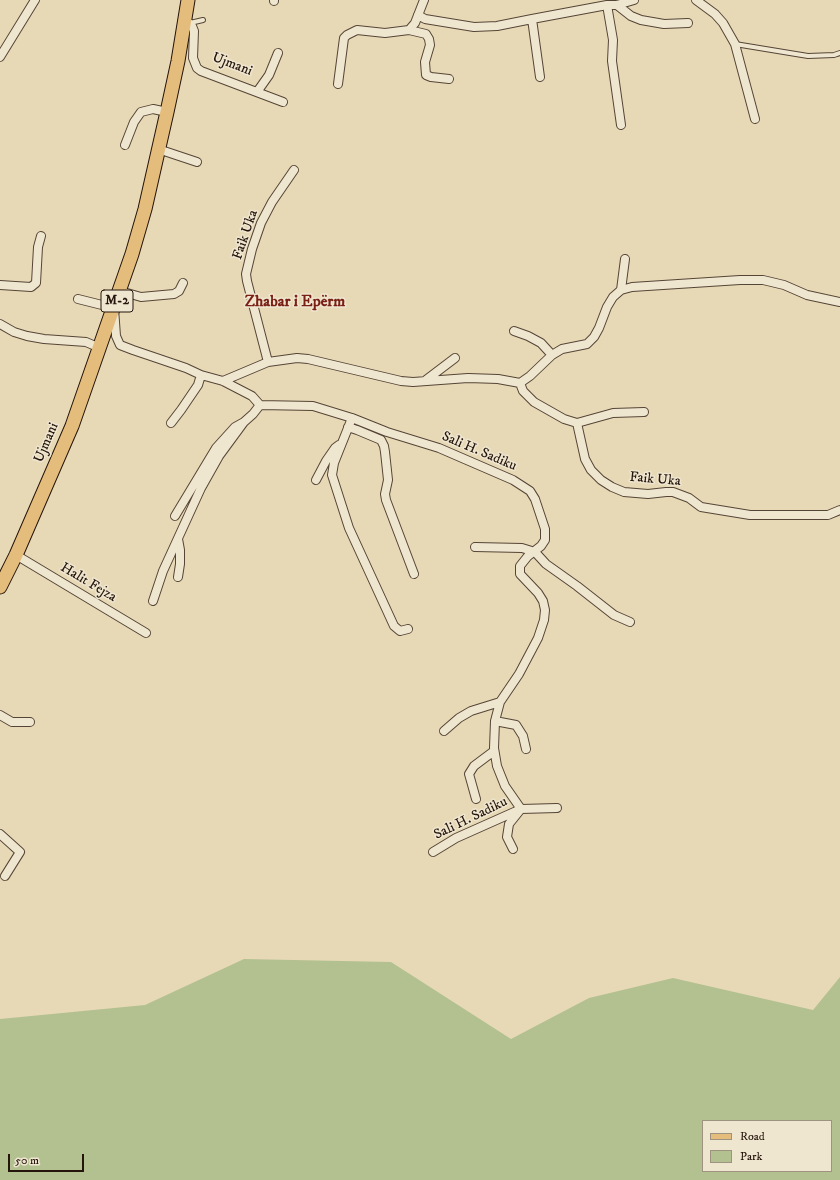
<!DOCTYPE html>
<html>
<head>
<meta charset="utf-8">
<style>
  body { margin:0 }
  #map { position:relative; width:840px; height:1180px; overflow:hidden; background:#e7d9b6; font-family:"IM FELL DW Pica",serif }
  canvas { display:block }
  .legend { position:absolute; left:702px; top:1120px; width:130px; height:52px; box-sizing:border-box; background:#efe6d0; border:1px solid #9e9281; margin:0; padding:5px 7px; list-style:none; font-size:12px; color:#24140b }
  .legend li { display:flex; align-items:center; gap:8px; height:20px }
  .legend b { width:20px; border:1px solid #9e9281 }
  .scale { position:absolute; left:8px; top:1154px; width:76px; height:18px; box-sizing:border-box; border:2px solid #24140b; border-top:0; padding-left:5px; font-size:12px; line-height:14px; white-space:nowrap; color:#24140b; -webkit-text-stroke:3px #efe6d0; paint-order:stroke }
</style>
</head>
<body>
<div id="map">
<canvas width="840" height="1180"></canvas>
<ul class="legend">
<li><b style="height:5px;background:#e4bc7b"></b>Road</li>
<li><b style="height:11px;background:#b3c090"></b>Park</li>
</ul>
<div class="scale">50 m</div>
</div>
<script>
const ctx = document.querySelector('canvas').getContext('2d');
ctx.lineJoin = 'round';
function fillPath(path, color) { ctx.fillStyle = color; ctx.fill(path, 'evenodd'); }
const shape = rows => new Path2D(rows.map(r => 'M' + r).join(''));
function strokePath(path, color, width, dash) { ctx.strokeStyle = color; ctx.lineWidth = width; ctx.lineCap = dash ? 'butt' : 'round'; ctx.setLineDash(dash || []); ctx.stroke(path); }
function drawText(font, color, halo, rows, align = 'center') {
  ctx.font = font + ' "IM FELL DW Pica",serif'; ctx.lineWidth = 3; ctx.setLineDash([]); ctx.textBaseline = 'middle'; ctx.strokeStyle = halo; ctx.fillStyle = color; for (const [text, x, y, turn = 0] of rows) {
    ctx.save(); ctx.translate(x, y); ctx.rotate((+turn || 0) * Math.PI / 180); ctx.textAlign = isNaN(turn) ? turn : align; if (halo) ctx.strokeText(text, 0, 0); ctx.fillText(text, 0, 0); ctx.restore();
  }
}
fillPath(shape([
  [244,959,391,962,511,1039,589,998,673,978,813,1010,840,977,840,1180,0,1180,0,1019,145,1005],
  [703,1121,831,1121,831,1171,703,1171]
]), '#b3c090');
const service = shape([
  [190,23,203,20],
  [735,44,808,56,834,55,840,53]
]);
const minor = shape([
  [696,0,715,14,723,23,735,44,755,119],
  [274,1,274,0],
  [607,5,613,40,612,61,621,125],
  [617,5,631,16,641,20,664,24,688,23],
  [418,15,425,19,474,27,497,26,532,19,607,5,617,5,634,0],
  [532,19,540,77],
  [185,22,189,23,192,26,194,31,193,58,197,68,201,71,283,102],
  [409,30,426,34,429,39,430,45,425,62,426,75,431,77,449,79],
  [0,57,35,0],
  [338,84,344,38,347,35,357,30,385,33,409,30,415,23,424,0],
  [257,92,269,75,278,53],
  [125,145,134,122,141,112,153,109,167,112],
  [158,149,197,162],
  [0,285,31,287,36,283,38,247,41,236],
  [621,290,625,259],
  [120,291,141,297,174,294,179,291,183,283],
  [78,299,114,308,116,336,120,345,133,350,186,368,201,375,223,381,252,396,260,405],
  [0,324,14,332,27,336,44,339,86,342,100,348],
  [514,331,528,336,541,343,552,355],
  [268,362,247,281,246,274,252,249,261,223,272,202,294,170],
  [426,380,455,358],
  [223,381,268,362,297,358,308,359,401,381,413,382,468,378,498,379,520,383,530,376,552,355,562,349,587,344,594,337,599,328,607,307,613,297,621,290,632,287,740,280,763,280,784,285,807,295,840,302],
  [520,383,523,391,534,402,564,419,577,423,613,413,644,412],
  [260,405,313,406,352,418,387,432,439,448,513,480,530,491,535,499,545,529,545,540,541,546,528,556,520,566,520,574,538,593,543,601,545,610,544,620,538,638,519,674,500,702,495,721,494,748,497,766,505,786,521,809,509,824,507,837,513,849],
  [352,418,334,463,332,475,349,528,394,626,400,631,408,629],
  [171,423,181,410,198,385,201,375],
  [577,423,585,459,591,470,601,480,612,487,624,492,648,494,666,492,673,492,689,498,701,507,750,515,828,515,840,510],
  [348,427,357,430,381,440,384,446,385,452,388,480,385,494,386,500,414,574],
  [316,480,326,461,335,448,339,445],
  [175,516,216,448,235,427,244,422,253,414,260,405],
  [475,547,522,548,535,552,546,564,577,586,614,615,630,622],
  [16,555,146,633],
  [178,577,180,564,180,550,178,539],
  [153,601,163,571,201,488,219,456,244,422],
  [0,715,12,722,30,722],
  [495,721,516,725,523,736,526,749],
  [444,731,459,718,471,711,500,702],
  [476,799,469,774,474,766,494,751],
  [0,834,20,852,5,876],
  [433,852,456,838,521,809,557,808]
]);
const primary = shape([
  [0,587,16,555,72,426,132,254,145,209,167,112,178,61,188,0]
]);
strokePath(service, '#554536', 6);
strokePath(minor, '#554536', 10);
strokePath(primary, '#24140b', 15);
strokePath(service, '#efe6d0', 4);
strokePath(minor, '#efe6d0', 8);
strokePath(primary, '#e4bc7b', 13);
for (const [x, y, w] of [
  [117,301,32]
]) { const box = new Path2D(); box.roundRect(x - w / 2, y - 11, w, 22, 3); ctx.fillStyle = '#efe6d0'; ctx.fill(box); strokePath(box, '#24140b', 1); }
drawText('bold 13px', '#24140b', null, [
  ["M-2",117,301]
]);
drawText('14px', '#24140b', '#efe6d0', [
  ["Ujmani",232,65,21],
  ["Faik Uka",246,235,-71],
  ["Ujmani",47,443,-67],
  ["Sali H. Sadiku",479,452,23],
  ["Faik Uka",655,480,5],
  ["Halit Fejza",88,583,31],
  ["Sali H. Sadiku",471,819,-26]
]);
drawText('bold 16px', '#7a1f14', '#efe6d0', [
  ["Zhabar i Epërm",295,303]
]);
</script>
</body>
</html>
